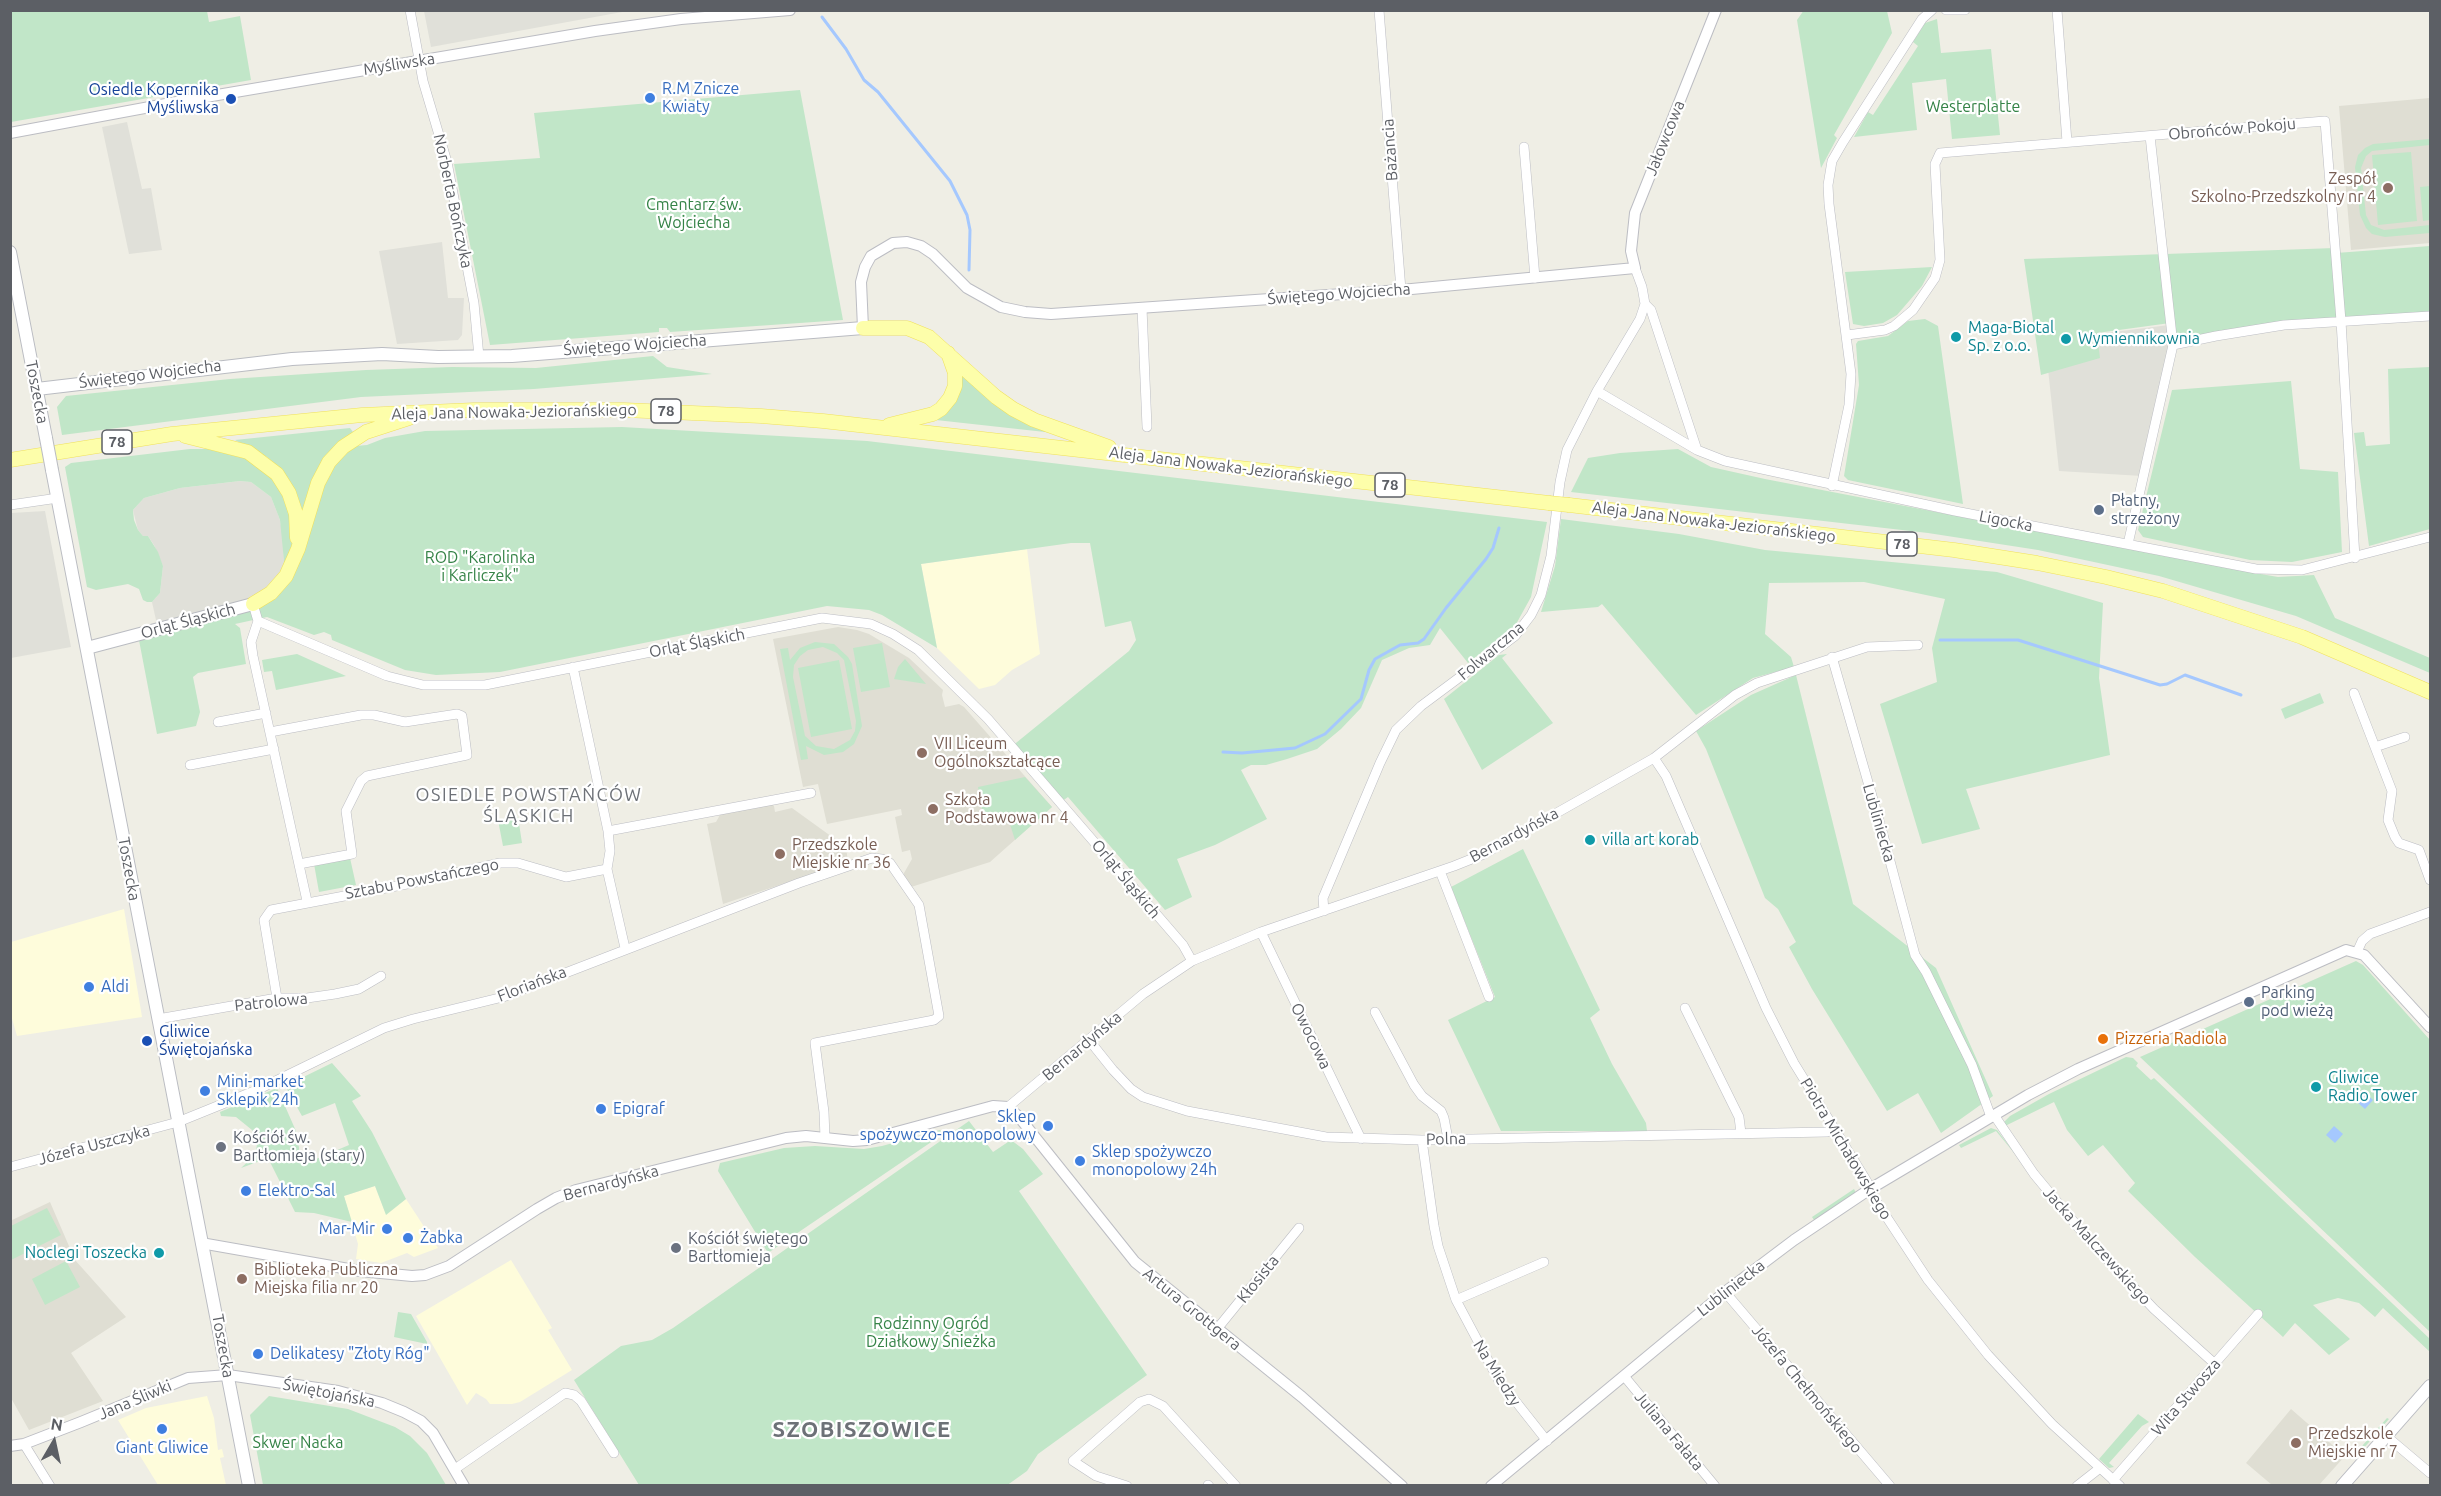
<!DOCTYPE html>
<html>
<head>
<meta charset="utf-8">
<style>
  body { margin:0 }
  #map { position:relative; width:2441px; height:1496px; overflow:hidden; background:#efeee5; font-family:Ubuntu,sans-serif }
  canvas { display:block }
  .frame { position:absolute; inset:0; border:12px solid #5c5f65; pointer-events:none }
  .north { position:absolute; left:24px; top:1412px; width:60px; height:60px; -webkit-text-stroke:4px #fff; paint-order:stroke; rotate:9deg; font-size:16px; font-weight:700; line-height:24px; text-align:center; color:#5c5f65 }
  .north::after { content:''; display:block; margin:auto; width:21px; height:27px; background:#5c5f65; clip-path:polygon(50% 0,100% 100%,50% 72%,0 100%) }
</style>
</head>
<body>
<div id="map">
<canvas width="2441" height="1496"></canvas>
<div class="frame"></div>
<div class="north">N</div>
</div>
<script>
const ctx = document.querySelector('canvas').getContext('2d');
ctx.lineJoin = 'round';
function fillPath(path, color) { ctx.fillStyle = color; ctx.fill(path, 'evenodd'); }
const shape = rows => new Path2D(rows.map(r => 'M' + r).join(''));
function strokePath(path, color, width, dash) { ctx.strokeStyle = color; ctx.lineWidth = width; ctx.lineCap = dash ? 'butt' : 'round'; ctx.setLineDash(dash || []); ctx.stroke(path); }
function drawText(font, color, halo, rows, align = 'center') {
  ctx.font = font + ' Ubuntu,sans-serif'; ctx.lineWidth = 4.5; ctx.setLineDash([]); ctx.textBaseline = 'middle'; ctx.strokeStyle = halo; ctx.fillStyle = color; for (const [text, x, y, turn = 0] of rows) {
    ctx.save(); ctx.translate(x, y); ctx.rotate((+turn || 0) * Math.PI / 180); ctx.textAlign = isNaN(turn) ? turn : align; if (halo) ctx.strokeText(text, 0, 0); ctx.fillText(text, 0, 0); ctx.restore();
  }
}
fillPath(shape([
  [1027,549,1040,654,1012,670,995,685,979,689,937,648,921,564],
  [124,909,142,1017,17,1036,11,1015,11,942],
  [375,1186,386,1214,406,1199,438,1248,414,1257,407,1253,381,1263,356,1259,358,1244,344,1196],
  [511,1260,552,1328,548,1330,572,1370,520,1402,512,1404,490,1404,486,1399,476,1393,467,1405,416,1316],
  [207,1396,214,1418,218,1450,222,1449,224,1457,220,1458,226,1485,158,1485,118,1420,146,1408]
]), '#fefcdb');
fillPath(shape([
  [633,10,431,47,424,11],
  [127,122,142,189,151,188,162,250,129,254,102,127],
  [442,242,448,298,464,298,462,335,458,340,397,344,379,251],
  [2169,325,2171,343,2142,476,2059,471,2047,360,2090,335],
  [240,481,251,482,271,497,280,520,283,538,284,561,282,572,269,592,158,629,152,602,160,593,163,566,154,545,148,536,143,536,138,530,133,510,144,498,180,488],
  [45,511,71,647,11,658,11,513]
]), '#e0e0d9');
fillPath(shape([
  [2430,98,2430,243,2351,250,2339,106],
  [838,627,857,630,869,634,909,658,943,690,942,695,945,707,959,704,964,707,1052,807,990,862,911,887,904,877,904,873,912,859,910,850,902,852,895,817,902,815,901,809,827,824,818,784,803,787,773,639],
  [770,803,774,806,775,812,792,808,846,847,848,862,723,904,707,824,716,822,721,813],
  [50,1202,75,1260,126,1317,71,1353,103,1401,29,1430,11,1398,10,1221],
  [2291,1409,2345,1456,2319,1485,2272,1485,2246,1463]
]), '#dfded3');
fillPath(shape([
  [11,10,207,11,209,22,240,16,251,80,11,122],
  [1804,10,1887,11,1892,33,1834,135,1837,138,1821,168,1797,20],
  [1937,19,1941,53,1991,49,2000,135,1952,139,1946,79,1912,83,1917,130,1854,137,1868,112,1873,115,1918,46,1913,42,1925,23],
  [800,90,843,320,670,332,667,328,659,328,659,332,490,345,454,164,540,158,534,113],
  [2430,139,2430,145,2372,151,2366,156,2361,168,2366,215,2371,225,2384,230,2430,225,2430,233,2385,237,2372,234,2366,228,2360,215,2355,167,2358,155,2365,148,2373,144],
  [2411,152,2417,221,2378,225,2372,155],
  [2430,186,2430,220,2423,221,2420,187],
  [2430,246,2430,316,2341,321,2173,345,2170,323,2097,333,2100,358,2041,375,2024,259,2335,248,2336,253],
  [1932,267,1922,286,1897,315,1883,323,1864,326,1853,324,1845,272],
  [1925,319,1938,326,1963,504,1848,480,1844,476,1859,385,1856,344,1858,341,1888,336,1908,321],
  [653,356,667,367,712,374,534,389,361,397,62,435,57,407,66,396,230,379,366,370,452,367,536,368],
  [2430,367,2430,529,2369,546,2354,433,2364,432,2366,446,2390,444,2388,369],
  [960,370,1054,433,936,420],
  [2291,381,2300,469,2338,472,2342,552,2292,562,2250,560,2143,537,2138,530,2172,390],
  [622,427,867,441,1547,522,1531,597,1515,626,1468,663,1440,628,1430,645,1409,648,1382,660,1361,708,1341,729,1317,749,1287,759,1266,765,1251,765,1241,770,1267,819,1215,845,1177,859,1192,897,1165,910,1068,797,1061,802,1011,747,1129,651,1136,640,1131,621,1105,627,1090,543,1071,543,921,564,937,648,882,615,869,610,827,606,500,672,436,675,405,670,332,640,331,635,324,632,314,635,267,617,235,624,240,628,246,664,198,673,193,677,200,712,196,726,157,734,138,635,204,618,269,592,282,572,284,561,280,520,271,497,251,482,240,481,180,488,144,498,133,510,134,520,138,530,143,536,148,536,158,552,163,566,160,593,152,602,147,602,143,600,139,589,128,584,96,590,87,587,65,467,71,463,190,449,220,449,240,452,264,468,285,494,297,547,329,462,356,446,367,445,385,438,425,431],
  [350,428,353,432,303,511,280,468,267,457,235,440],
  [1678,449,1711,467,1765,479,2232,569,2278,577,2314,575,2335,618,2430,658,2430,673,2296,616,2159,576,2038,550,1928,533,1571,492,1588,458,1620,453],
  [1561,519,1679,534,1765,550,1997,572,2103,603,2099,678,2110,755,1966,789,1980,829,1922,844,1880,704,1937,682,1932,648,1945,599,1864,582,1769,583,1765,634,1791,657,1794,667,1753,678,1696,715,1602,604,1598,607,1541,612,1555,566],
  [815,642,834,644,848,657,852,664,862,726,854,744,843,752,824,755,806,746,808,759,801,760,780,649,788,648,790,660,800,648],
  [823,647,837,653,844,660,856,721,855,731,850,740,834,749,816,746,805,736,793,677,794,665,800,656,808,650],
  [882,643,890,687,861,692,853,648],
  [297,654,346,676,276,690,272,671,264,672,262,660],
  [1507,654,1502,658,1553,723,1482,770,1444,699,1499,655],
  [905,659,926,684,894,679,898,667],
  [839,660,852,729,811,737,798,668],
  [1796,675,1853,904,1936,968,1993,1096,1941,1133,1918,1093,1887,1111,1812,989,1789,947,1796,942,1778,909,1765,898,1706,749,1696,731,1751,695],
  [2320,693,2324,703,2285,719,2281,709],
  [1025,777,1052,807,1015,840,1008,818,986,818,983,815,978,787],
  [518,817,522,843,503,846,498,820],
  [1523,849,1600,1010,1590,1018,1612,1064,1646,1123,1647,1131,1501,1131,1448,1020,1495,997,1451,887],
  [350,858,356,885,319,892,314,864],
  [2356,961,2363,965,2430,1040,2430,1332,2140,1057],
  [2126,1057,2133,1058,2138,1063,2136,1066,2151,1080,2154,1078,2430,1339,2430,1352,2383,1308,2375,1317,2359,1303,2338,1298,2313,1305,2350,1339,2329,1355,2295,1323,2283,1337,2195,1257,2128,1191,2135,1183,2103,1145,2088,1156,2067,1130,2054,1102,2005,1126,2004,1122,2010,1116,2049,1094],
  [332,1063,361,1096,352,1101,372,1132,406,1199,386,1215,375,1186,344,1196,352,1222,314,1213,295,1212,268,1158,241,1168,255,1155,257,1145,252,1130,236,1117,221,1116,220,1112,277,1088,296,1131,302,1165,349,1145,335,1103,302,1116,285,1086],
  [969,1121,993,1152,1011,1140,1023,1149,1043,1174,1019,1191,1147,1375,1038,1454,1027,1471,1006,1486,639,1485,574,1380,621,1346,652,1340,673,1328],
  [1991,1128,1997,1130,2019,1159,1996,1131,1961,1148,1959,1145],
  [940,1130,943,1134,768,1253,718,1171,720,1163,784,1148,815,1146,864,1149,882,1146],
  [1854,1189,1856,1193,1814,1220,1812,1217],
  [47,1208,61,1235,11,1260,11,1226],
  [66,1261,80,1287,45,1305,32,1279],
  [398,1312,411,1314,427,1342,427,1344,394,1337],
  [269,1396,348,1409,395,1427,410,1436,427,1453,446,1485,263,1485,250,1415],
  [2138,1414,2149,1422,2142,1426,2109,1463,2114,1467,2109,1468,2099,1459],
  [2387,1418,2389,1419,2356,1457,2354,1455]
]), '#c1e6c8');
fillPath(shape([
  [2364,1092,2373,1100,2365,1109,2356,1101],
  [2334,1126,2343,1134,2335,1143,2326,1135]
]), '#a5c8fe');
strokePath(shape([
  [822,17,846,49,864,80,878,92,950,181,967,215,970,230,969,270],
  [1940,640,2018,640,2160,685,2167,684,2185,675,2241,695],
  [1223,752,1242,753,1295,748,1325,734,1361,699,1369,670,1375,659,1400,645,1418,643,1424,639,1446,608,1486,559,1493,548,1499,528]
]), '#a5c8fe', 3);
const minor = shape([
  [410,10,423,81,447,162,474,303,479,357],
  [1379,10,1401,290],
  [1946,10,1965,10],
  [2057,10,2067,142],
  [1524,147,1535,278],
  [1645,304,1651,310,1697,450],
  [1142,308,1147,427],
  [1847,335,1885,330,1894,326,1913,310,1935,278,1940,260,1935,164,1940,153,2325,121,2341,321,2355,558],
  [2173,345,2216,336,2284,325,2430,316],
  [1597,391,1697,450,1725,461,1955,511,2256,569,2302,570,2430,537],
  [1832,486,1849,405,1851,374,1829,204,1828,185,1832,161,1843,142,1922,19,1932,10],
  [10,505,58,498],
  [2128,544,2173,345,2150,136],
  [253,604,258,621,387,676,423,685,485,685,822,618,871,624,893,634,918,650,988,719,1183,945,1192,961],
  [258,621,251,642,253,656,307,901],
  [1832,657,1882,831,1915,955,1926,972,1972,1065,1991,1117],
  [573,667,608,831,610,851,607,869],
  [2354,693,2392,791,2388,820,2395,837,2399,843,2419,850,2430,880],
  [218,722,266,713],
  [270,732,361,715,374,715,405,722,457,714,462,716,467,755,367,776,361,781,346,811,352,854,299,864],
  [2375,747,2405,737],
  [1654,758,1666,776,1766,1008,1794,1063,1866,1180,1876,1201,1928,1280,1988,1355,2052,1424,2120,1486],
  [190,765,274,749],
  [608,831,811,793],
  [1440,871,1489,997],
  [1324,911,1323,898,1380,763,1396,730,1421,706,1515,636,1531,615,1541,595,1551,556,1560,482,1567,450,1597,391,1640,319,1645,304,1642,287,1635,268],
  [1261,932,1361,1139],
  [2357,952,2362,941,2370,934,2430,912],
  [277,998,264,920,271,910,407,884,500,863,518,863,566,877,607,869,625,948],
  [1685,1008,1739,1117,1741,1133],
  [1375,1012,1414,1085,1422,1096,1441,1111,1444,1118,1448,1139],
  [158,1019,277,998,307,998,335,994,359,989,381,976],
  [1089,1040,1113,1070,1131,1089,1143,1097,1187,1111,1326,1137,1422,1140,1827,1132,1832,1128],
  [1008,1107,1143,994,1192,961,1261,932,1454,866,1484,854,1654,758,1735,695,1757,683,1867,647,1918,645],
  [1994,1115,2034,1174,2088,1239,2154,1309,2215,1364],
  [1422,1140,1434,1226,1438,1246,1456,1300,1498,1379,1547,1441],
  [10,1167,178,1122,257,1090,384,1028,413,1019,503,997,799,883,872,858,882,859,890,863,919,905,939,1016,934,1020,815,1043,824,1112,825,1138],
  [1725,1292,1890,1486],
  [1456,1300,1544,1262],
  [1217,1329,1299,1228],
  [1624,1376,1715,1486],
  [2385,1435,2430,1473],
  [24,1444,50,1486],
  [455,1469,565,1393,574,1395,581,1401,614,1453],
  [2113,1480,2258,1314],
  [1208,1485,1209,1486],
  [1127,1486,1096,1476,1073,1461,1140,1402,1149,1399,1163,1406,1236,1486],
  [2077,1486,2100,1468]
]);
const tertiary = shape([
  [10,133,182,101,595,31,681,19,790,10],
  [863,328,861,282,865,267,871,256,893,243,907,242,921,246,933,254,967,288,1001,307,1025,312,1051,314,1401,290,1635,268,1631,251,1635,213,1716,10],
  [201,1243,360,1271,412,1276,425,1275,449,1266,537,1209,556,1198,576,1190,786,1138,806,1136,853,1141,867,1140,993,1106,1008,1107,1019,1117,1135,1262,1302,1397,1402,1486],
  [10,1446,24,1444,81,1422,188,1378,228,1375,338,1391,382,1403,404,1412,421,1421,433,1433,464,1486],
  [1491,1486,1725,1292,1794,1240,1870,1189,2028,1095,2078,1069,2346,950,2364,955,2430,1027]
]);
const secondary = shape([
  [10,252,46,438],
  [37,389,292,359,382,354,438,357,512,356,863,328],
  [52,470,249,1486],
  [87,648,253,604],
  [2342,1486,2430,1386]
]);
const primary = shape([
  [863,328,907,328,929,337,996,397,1013,409,1034,420,1109,447],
  [889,425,933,414,941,409,950,398,955,386,955,373,948,353],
  [185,436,248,452,277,474,289,493,296,514,297,538],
  [10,460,172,434,362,415,474,410,624,410,761,416,823,421,1549,503],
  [1569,505,1954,550,2037,563,2106,577,2163,591,2302,637,2430,692],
  [253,604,271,593,286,576,298,549,318,483,329,462,343,447,366,432,409,418]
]);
strokePath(minor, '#bcbdc3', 10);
strokePath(tertiary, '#bcbdc3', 12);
strokePath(secondary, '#babcc2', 14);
strokePath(primary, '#f0e15c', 15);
strokePath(minor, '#fff', 9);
strokePath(tertiary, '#fff', 10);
strokePath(secondary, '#fff', 12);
strokePath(primary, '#fdfeaa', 14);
const secondaryBridge = shape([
  [46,438,52,470]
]);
const primaryBridge = shape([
  [1549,503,1569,505]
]);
strokePath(secondaryBridge, '#babcc2', 14, []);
strokePath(primaryBridge, '#f0e15c', 15, []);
strokePath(secondaryBridge, '#fff', 12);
strokePath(primaryBridge, '#fdfeaa', 14);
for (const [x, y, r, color] of [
  [650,98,6,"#3f7fe0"],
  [231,99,6,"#1a4fb4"],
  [2388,188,6,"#8d6e63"],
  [1956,337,6,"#0f9aa8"],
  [2066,339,6,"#0f9aa8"],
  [2099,510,6,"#5c6f8a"],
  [922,753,6,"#8d6e63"],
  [933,809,6,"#8d6e63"],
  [1590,840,6,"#0f9aa8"],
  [780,854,6,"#8d6e63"],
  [89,987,6,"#3f7fe0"],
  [2249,1002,6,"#5c6f8a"],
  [2103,1039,6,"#e8710a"],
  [147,1041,6,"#1a4fb4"],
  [2316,1087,6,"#0f9aa8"],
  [205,1091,6,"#3f7fe0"],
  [601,1109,6,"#3f7fe0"],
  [1048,1126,6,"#3f7fe0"],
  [221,1147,6,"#6b7280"],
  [1080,1161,6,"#3f7fe0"],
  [246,1191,6,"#3f7fe0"],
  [387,1229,6,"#3f7fe0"],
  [408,1238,6,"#3f7fe0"],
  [676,1248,6,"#6b7280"],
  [159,1253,6,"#0f9aa8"],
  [242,1279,6,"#8d6e63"],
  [258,1354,6,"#3f7fe0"],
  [162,1429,6,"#3f7fe0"],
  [2296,1443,6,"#8d6e63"]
]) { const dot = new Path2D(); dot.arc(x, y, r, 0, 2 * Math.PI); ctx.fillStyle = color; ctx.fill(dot); strokePath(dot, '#fff', 2); }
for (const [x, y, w] of [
  [666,411,30],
  [117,442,30],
  [1390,485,30],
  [1902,544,30]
]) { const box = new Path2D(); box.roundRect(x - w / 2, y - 12, w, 24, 4.5); ctx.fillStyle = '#fff'; ctx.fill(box); strokePath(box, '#5c5f65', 1.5); }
drawText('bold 15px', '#5c5f65', null, [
  ["78",666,411],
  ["78",117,442],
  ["78",1390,485],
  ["78",1902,544]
]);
drawText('16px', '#5c5f65', '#fff', [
  ["Myśliwska",399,64,-9],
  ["Obrońców Pokoju",2232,129,-5],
  ["Jałowcowa",1665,138,-68],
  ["Bażancia",1390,150,-94],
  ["Norberta Bończyka",453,201,78],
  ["Świętego Wojciecha",1339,294,-4],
  ["Świętego Wojciecha",635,345,-4],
  ["Świętego Wojciecha",150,374,-7],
  ["Toszecka",37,392,79],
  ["Aleja Jana Nowaka-Jeziorańskiego",514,412,-1],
  ["Aleja Jana Nowaka-Jeziorańskiego",1231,467,7],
  ["Ligocka",2006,521,11],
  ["Aleja Jana Nowaka-Jeziorańskiego",1714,522,7],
  ["Orląt Śląskich",188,621,-15],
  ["Orląt Śląskich",697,643,-11],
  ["Folwarczna",1491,651,-40],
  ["Lubliniecka",1879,823,74],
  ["Bernardyńska",1514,835,-28],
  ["Toszecka",129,869,80],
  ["Sztabu Powstańczego",422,879,-11],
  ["Orląt Śląskich",1126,879,50],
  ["Floriańska",532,984,-21],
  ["Patrolowa",271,1002,-6],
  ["Owocowa",1311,1036,64],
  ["Bernardyńska",1082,1046,-40],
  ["Polna",1446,1139,-1],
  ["Józefa Uszczyka",94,1145,-15],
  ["Piotra Michałowskiego",1846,1149,59],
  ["Bernardyńska",611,1183,-15],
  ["Jacka Malczewskiego",2097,1246,48],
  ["Kłosista",1258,1279,-51],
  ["Lubliniecka",1731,1288,-38],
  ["Artura Grottgera",1192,1309,39],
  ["Toszecka",223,1346,80],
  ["Na Miedzy",1497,1373,58],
  ["Józefa Chełmońskiego",1807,1389,50],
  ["Świętojańska",329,1393,11],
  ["Wita Stwosza",2186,1397,-49],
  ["Jana Śliwki",135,1400,-23],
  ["Juliana Fałata",1669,1431,50]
]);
drawText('16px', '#366cbe', '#fff', [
  ["R.M Znicze",662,89],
  ["Kwiaty",662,107],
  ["Aldi",101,987],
  ["Mini-market",217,1082],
  ["Sklepik 24h",217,1100],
  ["Epigraf",613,1109],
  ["Sklep",1036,1117,"right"],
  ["spożywczo-monopolowy",1036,1135,"right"],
  ["Sklep spożywczo",1092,1152],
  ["monopolowy 24h",1092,1170],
  ["Elektro-Sal",258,1191],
  ["Mar-Mir",375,1229,"right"],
  ["Żabka",420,1238],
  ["Delikatesy \"Złoty Róg\"",270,1354],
  ["Giant Gliwice",162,1448,"center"]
], 'left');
drawText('16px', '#164399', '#fff', [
  ["Osiedle Kopernika",219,90],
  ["Myśliwska",219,108],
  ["Gliwice",159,1032,"left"],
  ["Świętojańska",159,1050,"left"]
], 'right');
drawText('16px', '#358347', '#fff', [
  ["Westerplatte",1973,107],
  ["Cmentarz św.",694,205],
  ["Wojciecha",694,223],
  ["ROD \"Karolinka",480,558],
  ["i Karliczek\"",480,576],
  ["Rodzinny Ogród",931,1324],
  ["Działkowy Śnieżka",931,1342],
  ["Skwer Nacka",298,1443]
]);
drawText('16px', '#785e54', '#fff', [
  ["Zespół",2376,179,"right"],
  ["Szkolno-Przedszkolny nr 4",2376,197,"right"],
  ["VII Liceum",934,744],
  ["Ogólnokształcące",934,762],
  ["Szkoła",945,800],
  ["Podstawowa nr 4",945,818],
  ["Przedszkole",792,845],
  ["Miejskie nr 36",792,863],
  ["Biblioteka Publiczna",254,1270],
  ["Miejska filia nr 20",254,1288],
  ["Przedszkole",2308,1434],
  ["Miejskie nr 7",2308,1452]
], 'left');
drawText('16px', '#0d838f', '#fff', [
  ["Maga-Biotal",1968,328],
  ["Sp. z o.o.",1968,346],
  ["Wymiennikownia",2078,339],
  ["villa art korab",1602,840],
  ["Gliwice",2328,1078],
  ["Radio Tower",2328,1096],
  ["Noclegi Toszecka",147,1253,"right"]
], 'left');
drawText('16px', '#4e5e75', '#fff', [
  ["Płatny,",2111,501],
  ["strzeżony",2111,519],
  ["Parking",2261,993],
  ["pod wieżą",2261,1011]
], 'left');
drawText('16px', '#c56008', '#fff', [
  ["Pizzeria Radiola",2115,1039]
], 'left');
drawText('16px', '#5b616d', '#fff', [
  ["Kościół św.",233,1138],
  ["Bartłomieja (stary)",233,1156],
  ["Kościół świętego",688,1239],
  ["Bartłomieja",688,1257]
], 'left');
ctx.letterSpacing = '1.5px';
drawText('18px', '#6d7177', '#fff', [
  ["OSIEDLE POWSTAŃCÓW",529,795],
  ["ŚLĄSKICH",529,816]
]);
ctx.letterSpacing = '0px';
ctx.letterSpacing = '1.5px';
drawText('bold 22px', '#6d7177', '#fff', [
  ["SZOBISZOWICE",862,1430]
]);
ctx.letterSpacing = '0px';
</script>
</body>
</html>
